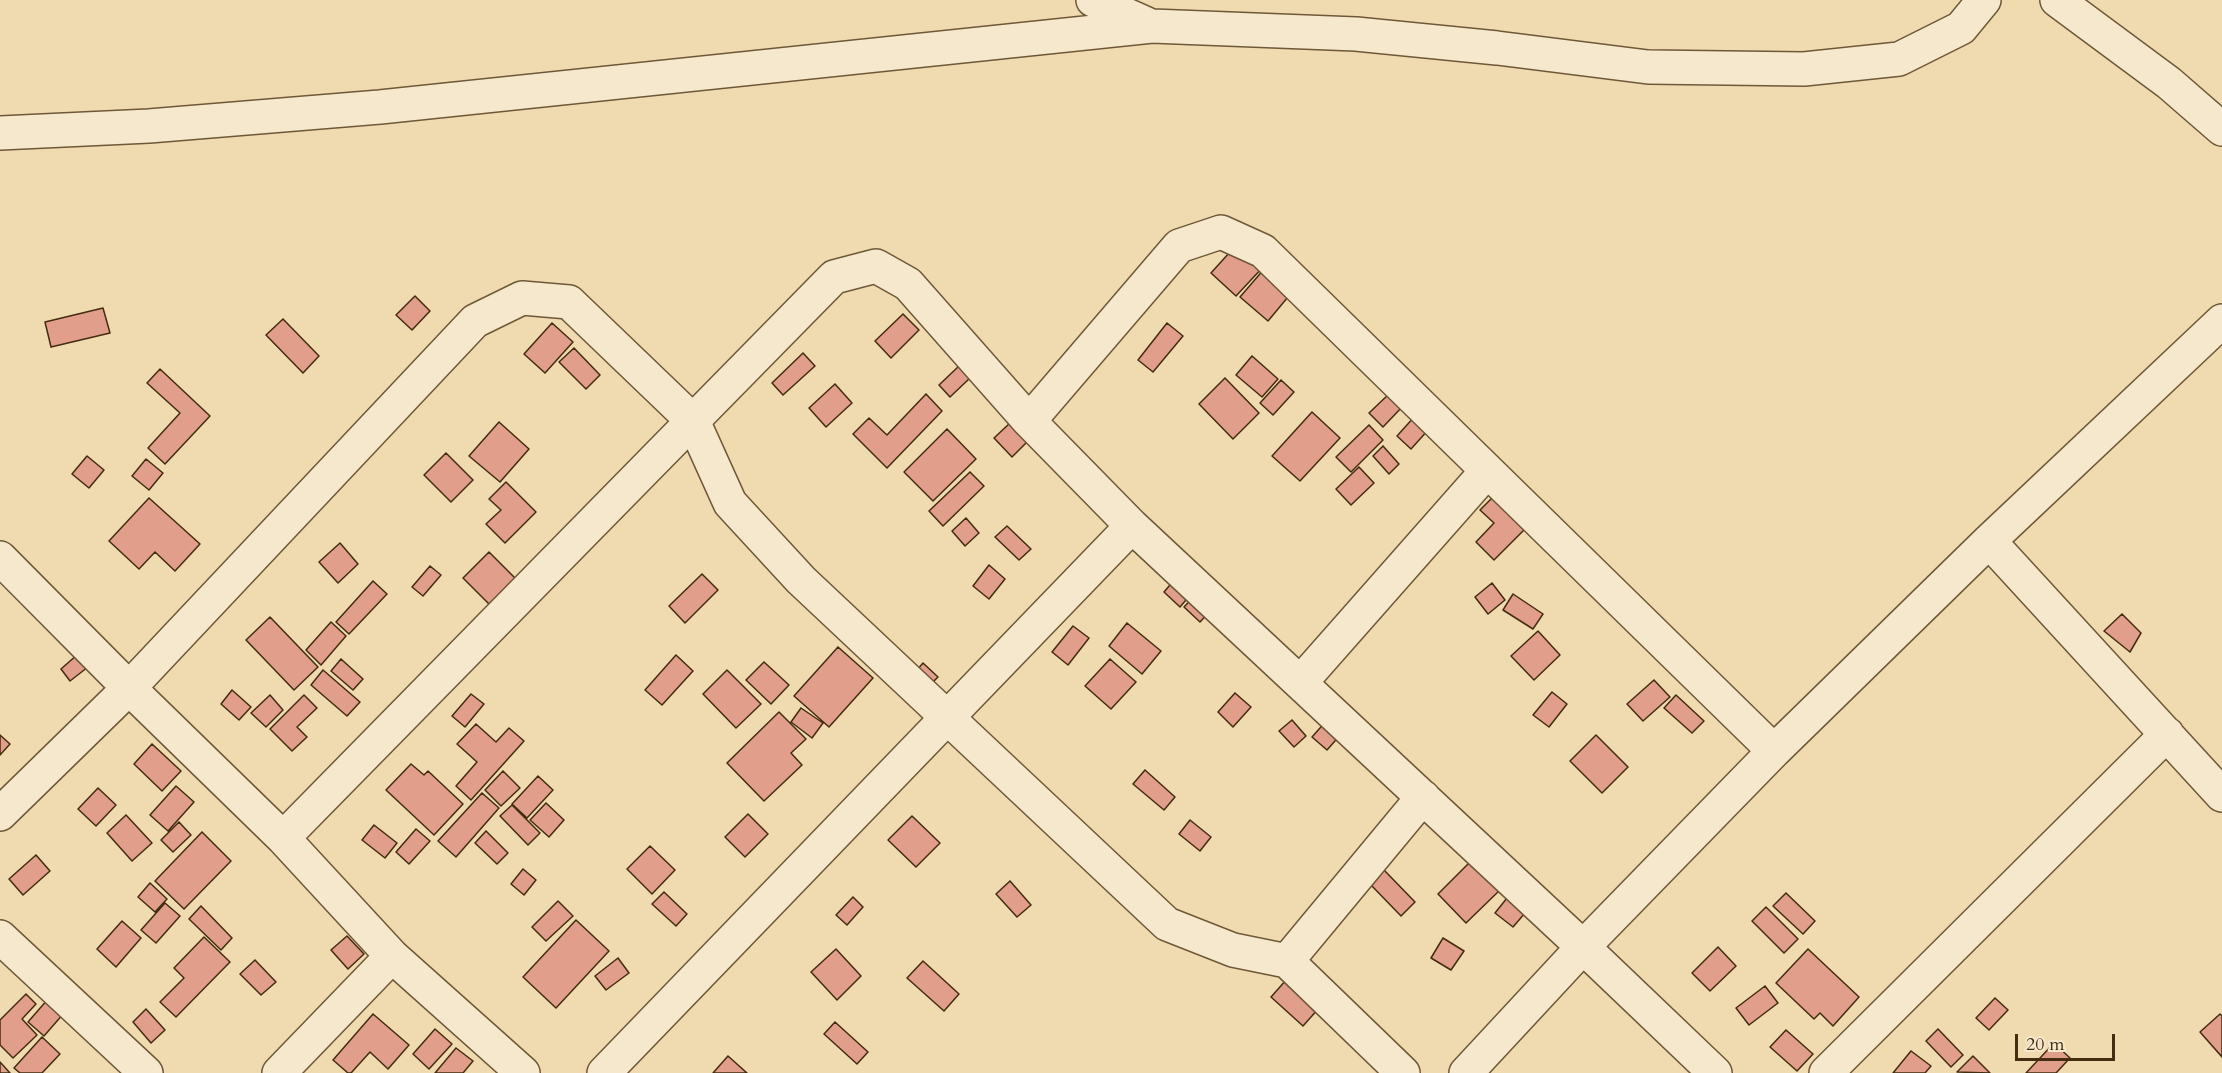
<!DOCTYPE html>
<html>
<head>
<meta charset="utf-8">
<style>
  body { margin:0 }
  #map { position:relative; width:2222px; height:1073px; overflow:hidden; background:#f0dbb0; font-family:Cardo,serif }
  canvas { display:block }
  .scale { position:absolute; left:2015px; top:1034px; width:100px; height:27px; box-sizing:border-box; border:3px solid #432c10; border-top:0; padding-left:8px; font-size:18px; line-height:21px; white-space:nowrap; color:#432c10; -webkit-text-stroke:4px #f5e8cc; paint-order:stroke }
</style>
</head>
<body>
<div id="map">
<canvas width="2222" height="1073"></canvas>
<div class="scale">20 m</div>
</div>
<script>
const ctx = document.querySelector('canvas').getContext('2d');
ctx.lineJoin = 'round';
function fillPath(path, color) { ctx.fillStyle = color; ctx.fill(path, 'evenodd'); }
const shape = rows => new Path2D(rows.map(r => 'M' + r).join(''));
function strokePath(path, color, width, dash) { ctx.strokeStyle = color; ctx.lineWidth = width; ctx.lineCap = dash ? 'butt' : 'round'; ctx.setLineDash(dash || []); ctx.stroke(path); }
const building = shape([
  [1239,242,1264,266,1236,296,1211,273,1239,242],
  [1265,268,1293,291,1268,321,1240,297,1265,268],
  [415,296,430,311,412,330,396,315,415,296],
  [103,308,110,333,51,347,45,322,103,308],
  [903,314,919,330,891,358,875,341,903,314],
  [283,319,319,356,303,373,266,335,283,319],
  [552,323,573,342,545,373,524,354,552,323],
  [1167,323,1183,336,1153,372,1138,360,1167,323],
  [574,348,600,375,586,389,559,362,574,348],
  [803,353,815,366,783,395,772,383,803,353],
  [1252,356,1278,379,1262,397,1236,375,1252,356],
  [959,366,970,378,950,397,939,385,959,366],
  [160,369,210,416,165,464,148,448,180,413,147,383,160,369],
  [1225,378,1259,413,1233,439,1199,404,1225,378],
  [1281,380,1294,392,1273,415,1260,403,1281,380],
  [835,384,852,403,826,427,809,408,835,384],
  [1390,393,1403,406,1383,427,1369,413,1390,393],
  [926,394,942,411,887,468,853,434,869,418,887,435,926,394],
  [1312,412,1340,438,1300,481,1272,456,1312,412],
  [1415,416,1429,429,1411,449,1397,436,1415,416],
  [499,422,529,449,500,482,469,456,499,422],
  [1010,423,1028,441,1012,457,994,438,1010,423],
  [1369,425,1383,440,1351,472,1336,457,1369,425],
  [947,429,976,459,933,501,904,472,947,429],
  [1383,446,1399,464,1389,474,1373,456,1383,446],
  [446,453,473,480,451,502,424,475,446,453],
  [87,456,104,470,89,488,72,474,87,456],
  [146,459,163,473,149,490,132,476,146,459],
  [1359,467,1374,483,1351,505,1336,489,1359,467],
  [970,472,984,486,943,526,929,511,970,472],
  [506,482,536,512,505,543,486,524,501,510,489,499,506,482],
  [1507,483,1539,515,1494,560,1476,542,1494,523,1480,510,1507,483],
  [149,498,200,544,175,571,155,552,139,569,109,541,149,498],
  [966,518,979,533,965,546,952,531,966,518],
  [1007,526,1031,549,1019,560,995,537,1007,526],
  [340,543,358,564,338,583,319,562,340,543],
  [489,552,517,580,491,606,463,578,489,552],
  [989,565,1005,579,989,599,973,586,989,565],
  [430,566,441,575,423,596,412,587,430,566],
  [1181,572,1197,587,1180,607,1164,592,1181,572],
  [702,574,718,590,685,623,669,606,702,574],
  [373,581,387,594,349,634,336,622,373,581],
  [1492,583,1505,600,1488,614,1475,597,1492,583],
  [1198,592,1214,607,1200,622,1184,607,1198,592],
  [1513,594,1543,614,1533,629,1503,610,1513,594],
  [2122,614,2141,633,2130,652,2104,631,2122,614],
  [270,617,318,667,294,690,246,640,270,617],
  [331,622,346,636,321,665,306,650,331,622],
  [1127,623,1161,651,1142,674,1109,646,1127,623],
  [1073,626,1089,638,1068,665,1052,652,1073,626],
  [1538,631,1560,655,1534,680,1511,656,1538,631],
  [838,647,873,678,829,727,794,696,838,647],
  [78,654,88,667,70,681,61,669,78,654],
  [676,655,693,671,662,705,645,690,676,655],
  [341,659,363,679,353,690,331,671,341,659],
  [1110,659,1136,682,1111,709,1085,686,1110,659],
  [764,662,789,685,771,704,746,680,764,662],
  [923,663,938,677,924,691,910,678,923,663],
  [323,670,360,702,347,716,311,685,323,670],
  [727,670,761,704,736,728,703,694,727,670],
  [1654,680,1670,697,1643,721,1627,704,1654,680],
  [232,690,251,707,239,720,221,704,232,690],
  [1552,692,1567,704,1549,727,1533,715,1552,692],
  [1235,693,1251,707,1233,727,1218,712,1235,693],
  [471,694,484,704,465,727,452,716,471,694],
  [270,695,283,710,266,727,251,713,270,695],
  [304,695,317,708,297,727,307,737,292,751,270,729,304,695],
  [1676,695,1704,721,1692,733,1664,708,1676,695],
  [801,708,823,723,812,738,791,722,801,708],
  [779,712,806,739,791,753,802,765,764,801,727,763,779,712],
  [1328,719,1343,732,1327,750,1312,737,1328,719],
  [1292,720,1306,736,1294,747,1279,731,1292,720],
  [476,724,496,742,509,728,524,741,471,800,456,786,477,762,457,744,476,724],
  [0,735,10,744,0,755,0,735],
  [1596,735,1628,767,1602,793,1570,761,1596,735],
  [152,744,181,771,162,791,134,764,152,744],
  [411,764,424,775,428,771,463,804,434,835,386,790,411,764],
  [1145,770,1175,797,1164,810,1133,784,1145,770],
  [503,771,520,788,501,806,485,790,503,771],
  [538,776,553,790,527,818,512,804,538,776],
  [176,786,194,802,168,831,150,815,176,786],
  [98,788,116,805,96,826,78,809,98,788],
  [482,793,499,808,456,857,438,841,482,793],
  [546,803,564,820,549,837,530,820,546,803],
  [512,805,540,833,528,845,500,816,512,805],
  [748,814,768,834,745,857,725,837,748,814],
  [126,815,152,843,132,861,107,833,126,815],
  [912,816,940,843,916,867,888,840,912,816],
  [1190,820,1211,837,1200,851,1179,834,1190,820],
  [179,822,191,835,173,852,161,840,179,822],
  [374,825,397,843,385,858,362,840,374,825],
  [416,829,430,841,409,864,396,852,416,829],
  [486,831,508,853,497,864,475,843,486,831],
  [202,832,231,861,184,909,155,881,202,832],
  [650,846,675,870,652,894,627,869,650,846],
  [36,855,50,871,23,895,9,879,36,855],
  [1473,859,1502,888,1466,923,1438,894,1473,859],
  [523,869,536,880,524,895,511,884,523,869],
  [1384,870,1415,902,1401,916,1370,884,1384,870],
  [1010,881,1031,905,1017,917,996,894,1010,881],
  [150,883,167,899,155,912,138,897,150,883],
  [664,892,687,914,676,926,652,904,664,892],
  [1786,893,1815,921,1803,934,1773,906,1786,893],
  [853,897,863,907,847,925,836,915,853,897],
  [1507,898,1525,913,1513,927,1495,913,1507,898],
  [558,901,573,916,546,941,532,927,558,901],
  [165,903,180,916,156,943,141,930,165,903],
  [201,906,232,938,221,950,189,919,201,906],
  [1766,907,1798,939,1784,953,1752,921,1766,907],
  [576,920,609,951,556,1008,523,977,576,920],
  [122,921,141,938,116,967,97,949,122,921],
  [347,936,364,954,348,969,331,950,347,936],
  [204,937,230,962,176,1017,160,1002,184,978,174,968,204,937],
  [1443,938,1464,951,1451,970,1431,958,1443,938],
  [1718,947,1736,966,1710,991,1692,973,1718,947],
  [836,949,861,976,837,1000,811,972,836,949],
  [1808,949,1859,997,1833,1026,1820,1013,1814,1019,1776,983,1808,949],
  [618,958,629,973,606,990,595,976,618,958],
  [255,960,276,982,261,995,240,974,255,960],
  [923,961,959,994,944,1011,907,978,923,961],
  [1295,970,1327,999,1303,1026,1271,997,1295,970],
  [1765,986,1778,1003,1749,1025,1736,1008,1765,986],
  [55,991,71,1005,44,1036,28,1022,55,991],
  [26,994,36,1004,22,1019,37,1035,13,1058,0,1045,0,1020,26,994],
  [1995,998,2008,1010,1989,1030,1976,1018,1995,998],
  [146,1009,165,1030,151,1043,133,1022,146,1009],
  [373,1014,409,1045,388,1069,370,1052,351,1073,348,1073,333,1060,373,1014],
  [2220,1014,2222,1016,2222,1057,2200,1032,2220,1014],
  [835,1022,868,1052,857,1064,824,1034,835,1022],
  [435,1029,452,1044,429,1069,413,1054,435,1029],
  [1938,1029,1963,1055,1951,1067,1926,1041,1938,1029],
  [1786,1030,1813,1054,1797,1071,1770,1047,1786,1030],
  [42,1037,60,1054,42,1073,20,1073,14,1068,42,1037],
  [2054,1043,2070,1058,2056,1073,2026,1073,2054,1043],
  [456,1048,473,1061,463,1073,435,1073,456,1048],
  [1911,1051,1931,1066,1925,1073,1893,1073,1911,1051],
  [728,1056,747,1073,713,1073,728,1056],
  [1973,1056,1990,1073,1957,1072,1973,1056],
  [0,1062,10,1073,0,1073,0,1062]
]);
fillPath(building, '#e09e8b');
strokePath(building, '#432c10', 1.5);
const minor = shape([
  [1093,0,1149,25],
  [0,133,149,126,380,107,1152,26,1356,34,1497,48,1648,67,1804,69,1899,59,1961,28,1984,0],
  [1029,421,1179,246,1221,232,1263,251,1774,751],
  [1989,541,2222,795],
  [0,558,129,688,283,838,392,956,523,1073],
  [1300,683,1487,471],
  [0,814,129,688,475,321,522,298,569,302,693,421,730,503,801,580,1167,924,1233,950,1287,961,1403,1073],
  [283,838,834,277,876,266,908,284,1029,421,1132,526,1583,947,1715,1073],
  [0,937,146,1073],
  [1287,961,1423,797],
  [279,1073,392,956],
  [604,1073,1132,526],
  [1466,1073,1583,947,1774,751,1989,541,2222,321],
  [1826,1073,2167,734]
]);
const tertiary = shape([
  [2057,0,2169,83,2222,129]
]);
strokePath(minor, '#6e5838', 36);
strokePath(tertiary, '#6e5838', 36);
strokePath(minor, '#f5e8cc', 33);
strokePath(tertiary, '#f5e8cc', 33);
</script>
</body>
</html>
